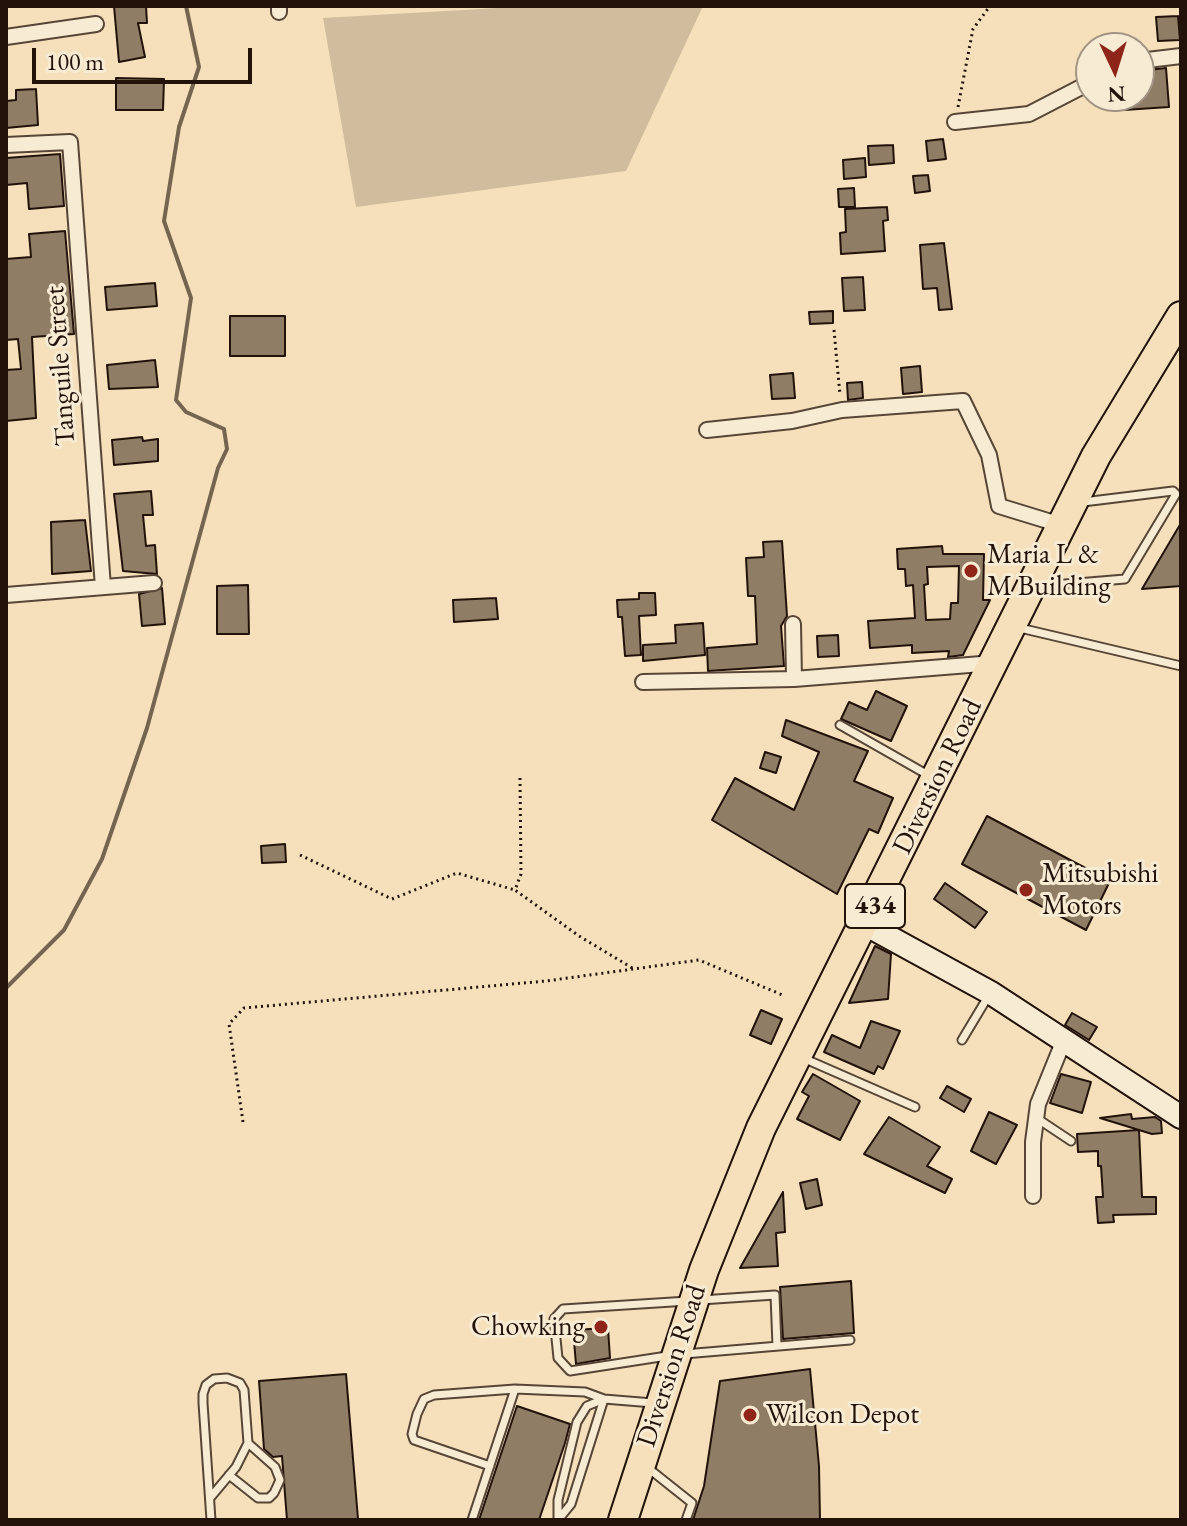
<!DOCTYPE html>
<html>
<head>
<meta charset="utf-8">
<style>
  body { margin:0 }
  #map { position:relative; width:1187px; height:1526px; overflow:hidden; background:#f5e0bb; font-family:"EB Garamond",serif }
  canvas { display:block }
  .frame { position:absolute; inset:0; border:8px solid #22120a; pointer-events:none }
  .north { position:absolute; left:1075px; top:32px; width:80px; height:80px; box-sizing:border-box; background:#f8ebd3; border:2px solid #a29483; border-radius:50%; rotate:176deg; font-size:22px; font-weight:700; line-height:32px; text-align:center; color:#22120a }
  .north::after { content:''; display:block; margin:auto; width:28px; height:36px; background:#8f2418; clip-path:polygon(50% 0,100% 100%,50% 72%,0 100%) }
  .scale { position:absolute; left:32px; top:48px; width:220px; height:36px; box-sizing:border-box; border:4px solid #22120a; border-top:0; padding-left:10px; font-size:24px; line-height:28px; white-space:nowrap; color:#22120a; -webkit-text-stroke:6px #f8ebd3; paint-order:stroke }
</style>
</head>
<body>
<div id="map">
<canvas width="1187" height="1526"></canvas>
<div class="frame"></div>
<div class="north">N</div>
<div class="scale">100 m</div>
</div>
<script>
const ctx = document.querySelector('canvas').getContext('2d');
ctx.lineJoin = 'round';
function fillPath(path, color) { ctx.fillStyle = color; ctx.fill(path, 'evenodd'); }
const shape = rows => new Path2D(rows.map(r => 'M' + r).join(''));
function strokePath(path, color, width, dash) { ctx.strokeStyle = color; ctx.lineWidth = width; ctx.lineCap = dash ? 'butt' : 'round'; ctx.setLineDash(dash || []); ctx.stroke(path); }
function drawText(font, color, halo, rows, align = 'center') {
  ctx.font = font + ' "EB Garamond",serif'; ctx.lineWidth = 6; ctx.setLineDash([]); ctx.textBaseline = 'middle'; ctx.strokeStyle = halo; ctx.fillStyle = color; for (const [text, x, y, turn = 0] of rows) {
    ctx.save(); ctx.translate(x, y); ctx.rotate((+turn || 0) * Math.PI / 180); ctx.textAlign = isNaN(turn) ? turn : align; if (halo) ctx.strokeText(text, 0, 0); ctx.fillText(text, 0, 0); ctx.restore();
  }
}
fillPath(shape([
  [533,6,703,6,626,171,356,207,323,18]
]), '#d1bd9d');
strokePath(shape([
  [6,988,64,930,102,859,147,728,218,468,227,449,224,429,186,412,176,400,191,298,164,221,179,127,199,67,186,6]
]), '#756450', 4);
const building = shape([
  [114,6,146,6,147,23,138,23,145,57,119,62,114,6],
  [1178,16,1180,40,1158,41,1156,17,1178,16],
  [1166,68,1169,107,1124,110,1123,96,1139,96,1139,71,1166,68],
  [116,78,164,79,163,110,116,110,116,78],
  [36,89,38,125,6,128,6,101,16,100,16,90,36,89],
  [943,139,946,159,928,161,926,141,943,139],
  [893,145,894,163,869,165,868,146,893,145],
  [60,154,64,206,29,209,27,183,6,185,6,158,60,154],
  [865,158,866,177,844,179,843,160,865,158],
  [928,175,930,191,915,193,913,176,928,175],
  [854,188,855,207,839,207,838,189,854,188],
  [887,207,888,220,883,221,885,251,841,254,840,233,846,232,845,209,887,207],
  [65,231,74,334,32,337,36,418,6,421,6,370,21,369,18,339,6,340,6,259,31,257,29,234,65,231],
  [944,243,952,309,939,310,937,288,923,289,920,245,944,243],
  [863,277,865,310,844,311,842,278,863,277],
  [155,283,157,306,107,310,105,287,155,283],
  [833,311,833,323,810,324,809,312,833,311],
  [230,316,285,316,285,356,230,356,230,316],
  [155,360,158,387,109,389,107,365,155,360],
  [920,366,922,392,903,394,901,368,920,366],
  [793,373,795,398,772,399,770,375,793,373],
  [862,382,863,398,848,400,847,383,862,382],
  [142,437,143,441,158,439,158,461,114,465,112,440,142,437],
  [151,491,153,515,143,515,146,546,155,545,157,574,123,571,114,494,151,491],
  [85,520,91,571,52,574,51,522,85,520],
  [1181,523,1181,586,1142,589,1181,523],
  [782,541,787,616,781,626,784,666,708,671,707,648,757,644,755,596,748,596,746,558,764,557,763,542,782,541],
  [942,546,943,554,984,554,983,600,990,600,963,655,948,657,949,651,912,653,912,645,870,648,868,621,915,618,913,585,906,586,905,569,898,569,897,549,942,546],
  [959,566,958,603,951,603,950,619,926,620,924,585,928,584,927,567,959,566],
  [248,585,249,634,217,634,217,586,248,585],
  [162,588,165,624,142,626,139,594,162,588],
  [639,593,655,593,656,615,639,616,641,655,625,656,622,617,618,617,617,600,639,599,639,593],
  [496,598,498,619,454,622,453,600,496,598],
  [703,623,705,655,643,661,643,645,676,643,675,625,703,623],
  [838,635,839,656,818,657,817,636,838,635],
  [876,691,907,706,891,741,841,719,849,702,867,710,876,691],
  [786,720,868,751,854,781,893,798,878,833,869,829,837,894,712,820,735,778,794,810,819,752,782,736,786,720],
  [765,752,781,757,776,773,760,768,765,752],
  [987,816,1110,881,1086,930,962,864,987,816],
  [285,844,286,862,262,863,261,846,285,844],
  [945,883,987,912,975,928,934,899,945,883],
  [875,946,891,954,888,999,849,1003,875,946],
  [761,1010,782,1019,771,1044,750,1035,761,1010],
  [1072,1013,1097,1027,1089,1040,1065,1025,1072,1013],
  [871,1021,900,1031,883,1069,878,1066,874,1074,824,1052,832,1035,860,1048,871,1021],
  [813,1074,860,1101,840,1140,797,1119,809,1096,802,1092,813,1074],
  [1061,1074,1091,1082,1082,1113,1050,1103,1061,1074],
  [947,1086,971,1099,964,1112,940,1098,947,1086],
  [989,1112,1017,1125,996,1164,971,1151,989,1112],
  [1131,1114,1132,1119,1155,1117,1161,1121,1162,1133,1152,1134,1100,1118,1131,1114],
  [889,1117,940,1147,927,1166,952,1179,945,1193,864,1154,889,1117],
  [1139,1130,1142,1197,1156,1197,1156,1214,1113,1215,1114,1222,1098,1223,1096,1197,1103,1197,1101,1166,1098,1166,1098,1151,1078,1152,1077,1134,1139,1130],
  [817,1179,822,1205,806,1209,800,1183,817,1179],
  [783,1192,785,1232,776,1233,778,1266,740,1268,783,1192],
  [851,1281,854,1333,783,1339,780,1287,851,1281],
  [608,1328,610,1358,576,1364,573,1330,608,1328],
  [810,1369,819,1466,820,1520,693,1520,704,1486,720,1381,810,1369],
  [346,1374,358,1519,287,1520,282,1456,273,1457,264,1449,259,1381,346,1374],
  [517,1406,570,1424,565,1443,539,1520,479,1520,517,1406]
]);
fillPath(building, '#907d66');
strokePath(building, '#22120a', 2);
const lane = shape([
  [1041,586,1125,579,1176,494,1173,491,1083,502],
  [1020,628,1181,666],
  [840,725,928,775],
  [962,1040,989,995],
  [803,1058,915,1107],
  [1038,1119,1071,1141],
  [701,1300,775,1295,777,1346],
  [684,1354,850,1340],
  [667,1356,570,1371,558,1358,554,1319,563,1309,688,1301],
  [490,1466,414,1440,412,1434,417,1414,424,1399,434,1395,515,1389],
  [648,1468,692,1503,686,1520],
  [229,1475,258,1498,269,1498,274,1493,280,1480,275,1467,248,1443],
  [210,1498,236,1467,248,1443,244,1390,240,1383,227,1378,214,1379,206,1385,203,1394,203,1403,211,1520],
  [472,1520,515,1389,585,1392,604,1399,571,1504,558,1520],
  [558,1520,558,1500,577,1422,587,1406,604,1399,653,1403]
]);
const street = shape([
  [279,6,279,12],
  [6,37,96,24],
  [1139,61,1181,56],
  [955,122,1029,114,1091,82],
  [6,145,70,142,103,587],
  [707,430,792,421,842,410,963,401,989,455,999,506,1061,525],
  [6,595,154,583],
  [793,624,794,679],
  [643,682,794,679,994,663],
  [1033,1196,1033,1142,1038,1104,1064,1040]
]);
const secondary = shape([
  [865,924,991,993,1181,1117]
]);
const highway = shape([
  [623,1520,704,1270,761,1128,1096,456,1181,316]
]);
strokePath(lane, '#574636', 11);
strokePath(street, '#574636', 18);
strokePath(secondary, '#22120a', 26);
strokePath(highway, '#22120a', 32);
strokePath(shape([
  [958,107,973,29,990,6],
  [834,330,840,395],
  [520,778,521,874,515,890,579,936,634,969],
  [300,855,392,899,457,873,515,890],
  [243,1122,229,1024,244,1008,546,981,699,960,785,996]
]), '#22120a', 3, [2, 4]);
strokePath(lane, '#f8ebd3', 7);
strokePath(street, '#f8ebd3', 14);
strokePath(secondary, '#f8ebd3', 22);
strokePath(highway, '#f5e0bb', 28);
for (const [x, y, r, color] of [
  [971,571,8,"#8f2418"],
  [1026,890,8,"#8f2418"],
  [601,1327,8,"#8f2418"],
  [750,1415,8,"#8f2418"]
]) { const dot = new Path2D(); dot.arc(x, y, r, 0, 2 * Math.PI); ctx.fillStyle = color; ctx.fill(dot); strokePath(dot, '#f8ebd3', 3); }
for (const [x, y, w] of [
  [875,906,60]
]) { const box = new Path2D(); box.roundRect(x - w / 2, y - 22, w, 44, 6); ctx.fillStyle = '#f8ebd3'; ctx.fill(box); strokePath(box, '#22120a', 2); }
drawText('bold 26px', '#22120a', null, [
  ["434",875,906]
]);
drawText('28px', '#22120a', '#f8ebd3', [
  ["Tanguile Street",61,366,-94],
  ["Diversion Road",938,777,-64],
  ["Diversion Road",672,1366,-72]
]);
drawText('28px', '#22120a', '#f8ebd3', [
  ["Maria L &",987,555],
  ["M Building",987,587],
  ["Mitsubishi",1042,874],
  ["Motors",1042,906],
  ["Chowking",585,1327,"right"],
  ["Wilcon Depot",766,1415]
], 'left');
</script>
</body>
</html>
